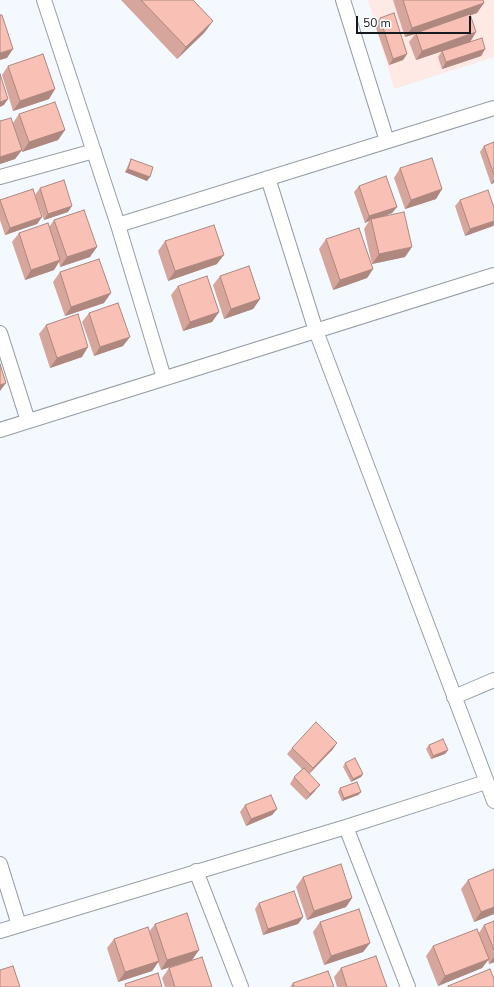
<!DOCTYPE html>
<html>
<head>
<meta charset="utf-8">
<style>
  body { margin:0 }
  #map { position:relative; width:494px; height:987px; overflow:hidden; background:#f3f9fe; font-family:"Nunito Sans",sans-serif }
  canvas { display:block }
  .scale { position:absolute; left:356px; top:16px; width:115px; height:18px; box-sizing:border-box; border:2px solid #16191d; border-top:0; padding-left:5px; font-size:12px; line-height:14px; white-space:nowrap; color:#16191d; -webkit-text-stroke:3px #fff; paint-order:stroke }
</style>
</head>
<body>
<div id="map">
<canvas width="494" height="987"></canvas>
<div class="scale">50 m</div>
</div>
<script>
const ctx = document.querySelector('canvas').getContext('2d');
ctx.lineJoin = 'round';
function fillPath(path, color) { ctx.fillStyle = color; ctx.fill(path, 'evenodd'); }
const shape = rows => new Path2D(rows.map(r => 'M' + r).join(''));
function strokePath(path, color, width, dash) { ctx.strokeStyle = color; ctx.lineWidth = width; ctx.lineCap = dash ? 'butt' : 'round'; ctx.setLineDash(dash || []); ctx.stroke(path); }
fillPath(shape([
  [368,0,494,0,494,57,394,89]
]), '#fee9e4');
const minor = shape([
  [44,0,118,225,164,378],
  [343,0,387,141],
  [0,177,94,151],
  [268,178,316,331,494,801],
  [118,225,494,108],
  [0,333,28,421],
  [0,430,494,275],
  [454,697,494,680],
  [346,827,408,987],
  [0,864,19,925],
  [196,871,241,987],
  [0,931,346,827,486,782]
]);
strokePath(minor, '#979ea7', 16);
strokePath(minor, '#fff', 14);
fillPath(shape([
  [121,0,193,0,213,21,204,33,177,59],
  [393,0,483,0,477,13,470,15,476,32,470,42,485,49,481,56,442,69,438,57,442,51,416,60,409,42,415,34,405,37],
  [380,18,407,54,403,60,389,65,375,25],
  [8,66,55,89,49,99,13,111,2,75],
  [19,114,65,130,58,140,22,152,22,150,15,159,0,164,0,121,13,123],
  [494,142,494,183,491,184,480,152,484,146],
  [131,159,147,181,125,172,129,163],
  [400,168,442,189,436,199,405,209,394,178],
  [359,186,397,207,392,213,384,216,405,257,372,264,364,229,369,221,365,223,354,192],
  [40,188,68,212,44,220,35,195],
  [460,200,493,226,465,236,455,206],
  [0,201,42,217,37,224,5,235,0,220],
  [54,220,90,257,60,267,59,262,54,270,25,280,12,242,19,233,49,227],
  [326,239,373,269,367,278,333,290,319,249],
  [165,241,217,264,168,281,158,251],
  [60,272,104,303,65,316,53,282],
  [220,276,260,299,253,309,224,319,213,285],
  [178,286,219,312,212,322,183,331,171,295],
  [89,313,123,346,94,356,82,322],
  [46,325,82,357,50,368,39,334],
  [429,745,448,750,445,754,431,759,426,749],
  [292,748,333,749,309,774,315,791,306,800,290,784,294,777,302,769,287,754],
  [345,763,361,777,351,782,343,767],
  [340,788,361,792,358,795,342,801,338,792],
  [245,805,277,809,272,815,246,826,240,812],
  [494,869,494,914,474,922,461,889,468,880],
  [303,877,352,898,346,907,307,920,296,887],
  [259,903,303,917,298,924,263,935,255,909],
  [494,921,494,962,489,964,488,960,482,968,438,986,426,956,433,946,479,933,484,925],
  [320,922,370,943,363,952,324,965,313,932],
  [155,924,199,950,192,960,161,970,158,962,152,971,118,982,107,948,114,939,149,932],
  [169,968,212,987,165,987,162,978],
  [341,968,387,987,337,987,334,977],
  [293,983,334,987,290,987]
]), '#d6a69d');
fillPath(shape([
  [484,3,477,13,416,34,416,33,415,34,405,37,412,28],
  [213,21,204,33,177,59,186,47],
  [476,32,470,42,416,60,422,51],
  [13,49,7,58,0,60,0,53],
  [485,49,481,56,442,69,446,62],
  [407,54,403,60,389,65,393,59],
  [55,89,49,99,13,111,20,101],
  [8,99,4,105,0,107,0,102],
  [65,130,58,140,22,152,29,142],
  [22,150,15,159,0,164,0,157],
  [128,169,150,177,147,181,125,172],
  [494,179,494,183,491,184],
  [442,189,436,199,405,209,411,200],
  [72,206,68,212,44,220,48,214],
  [397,207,392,213,371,221,371,219,369,221,365,223,369,216],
  [42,217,37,224,5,235,10,228],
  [494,221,494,225,493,226,465,236,470,229],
  [97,247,90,257,60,267,67,257],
  [412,247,405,257,372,264,379,254],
  [224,255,217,264,168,281,175,271],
  [60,260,54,270,25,280,31,270],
  [373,269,367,278,333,290,340,280],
  [111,293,104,303,65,316,71,307],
  [260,299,253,309,224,319,231,309],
  [219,312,212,322,183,331,190,322],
  [130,337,123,346,94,356,100,347],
  [88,347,82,357,50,368,57,358],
  [6,383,0,391,0,385],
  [337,743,333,749,308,775,313,768],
  [448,750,445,754,431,759,433,756],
  [363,774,361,777,351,782,353,779],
  [320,785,315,791,306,800,310,794],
  [361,792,358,795,342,801,344,798],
  [277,809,272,815,246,826,251,819],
  [352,898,346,907,307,920,314,911],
  [494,907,494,914,474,922,481,912],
  [303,917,298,924,263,935,268,929],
  [370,943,363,952,324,965,331,956],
  [199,950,192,960,161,970,167,960],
  [494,957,494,962,489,964],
  [489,959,482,968,438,986,445,976],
  [159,961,152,971,118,982,125,972]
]), '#ae877f');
const building = shape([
  [141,0,193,0,213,21,186,47,141,0],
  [403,0,483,0,484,3,412,28,403,0],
  [394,13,407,54,393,59,380,18,394,13],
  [470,14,476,32,422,51,416,33,470,14],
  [0,15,2,15,13,49,0,53,0,15],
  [482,38,485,49,446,62,442,51,482,38],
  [43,54,55,89,20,101,8,66,43,54],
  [0,74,8,99,0,102,0,74],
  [55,102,65,130,29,142,19,114,55,102],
  [11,118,22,150,0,157,0,121,11,118],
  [494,142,494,175,484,146,494,142],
  [432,158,442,189,411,200,400,168,432,158],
  [131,159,153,167,150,177,128,169,131,159],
  [386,176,397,207,369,216,359,186,386,176],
  [64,180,72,206,48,214,40,188,64,180],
  [33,189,42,217,10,228,0,200,33,189],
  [488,190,494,208,494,221,470,229,460,200,488,190],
  [84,210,97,247,67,257,54,220,84,210],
  [404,212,412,247,379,254,371,219,404,212],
  [48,223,60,260,31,270,19,233,48,223],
  [214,225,224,255,175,271,165,241,214,225],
  [359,228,373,269,340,280,326,239,359,228],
  [99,259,111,293,71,307,60,272,99,259],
  [249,266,260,299,231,309,220,276,249,266],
  [207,276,219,312,190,322,178,286,207,276],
  [118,303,130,337,100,347,89,313,118,303],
  [78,314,88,347,57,358,46,325,78,314],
  [0,364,6,383,0,385,0,364],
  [316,722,337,743,313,768,292,748,316,722],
  [443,739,448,750,433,756,429,745,443,739],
  [355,758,363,774,353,779,345,763,355,758],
  [304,768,320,785,310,794,294,777,304,768],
  [357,782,361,792,344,798,340,788,357,782],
  [271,795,277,809,251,819,245,805,271,795],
  [341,864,352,898,314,911,303,877,341,864],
  [494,869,494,907,481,912,468,880,494,869],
  [294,891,303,917,268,929,259,903,294,891],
  [359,909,370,943,331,956,320,922,359,909],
  [187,913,199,950,167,960,155,924,187,913],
  [494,921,494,950,484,925,494,921],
  [148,927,159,961,125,972,114,939,148,927],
  [477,929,489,959,445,976,433,946,477,929],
  [376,956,387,987,347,987,341,968,376,956],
  [202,957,212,987,175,987,169,968,202,957],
  [13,966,20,987,0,987,0,970,13,966],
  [490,969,494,979,494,987,448,987,448,986,490,969],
  [328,971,334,987,294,987,293,983,328,971],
  [158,973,162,987,126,987,125,984,158,973]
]);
fillPath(building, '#f9c1b6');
strokePath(building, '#ae877f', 1);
</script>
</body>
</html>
